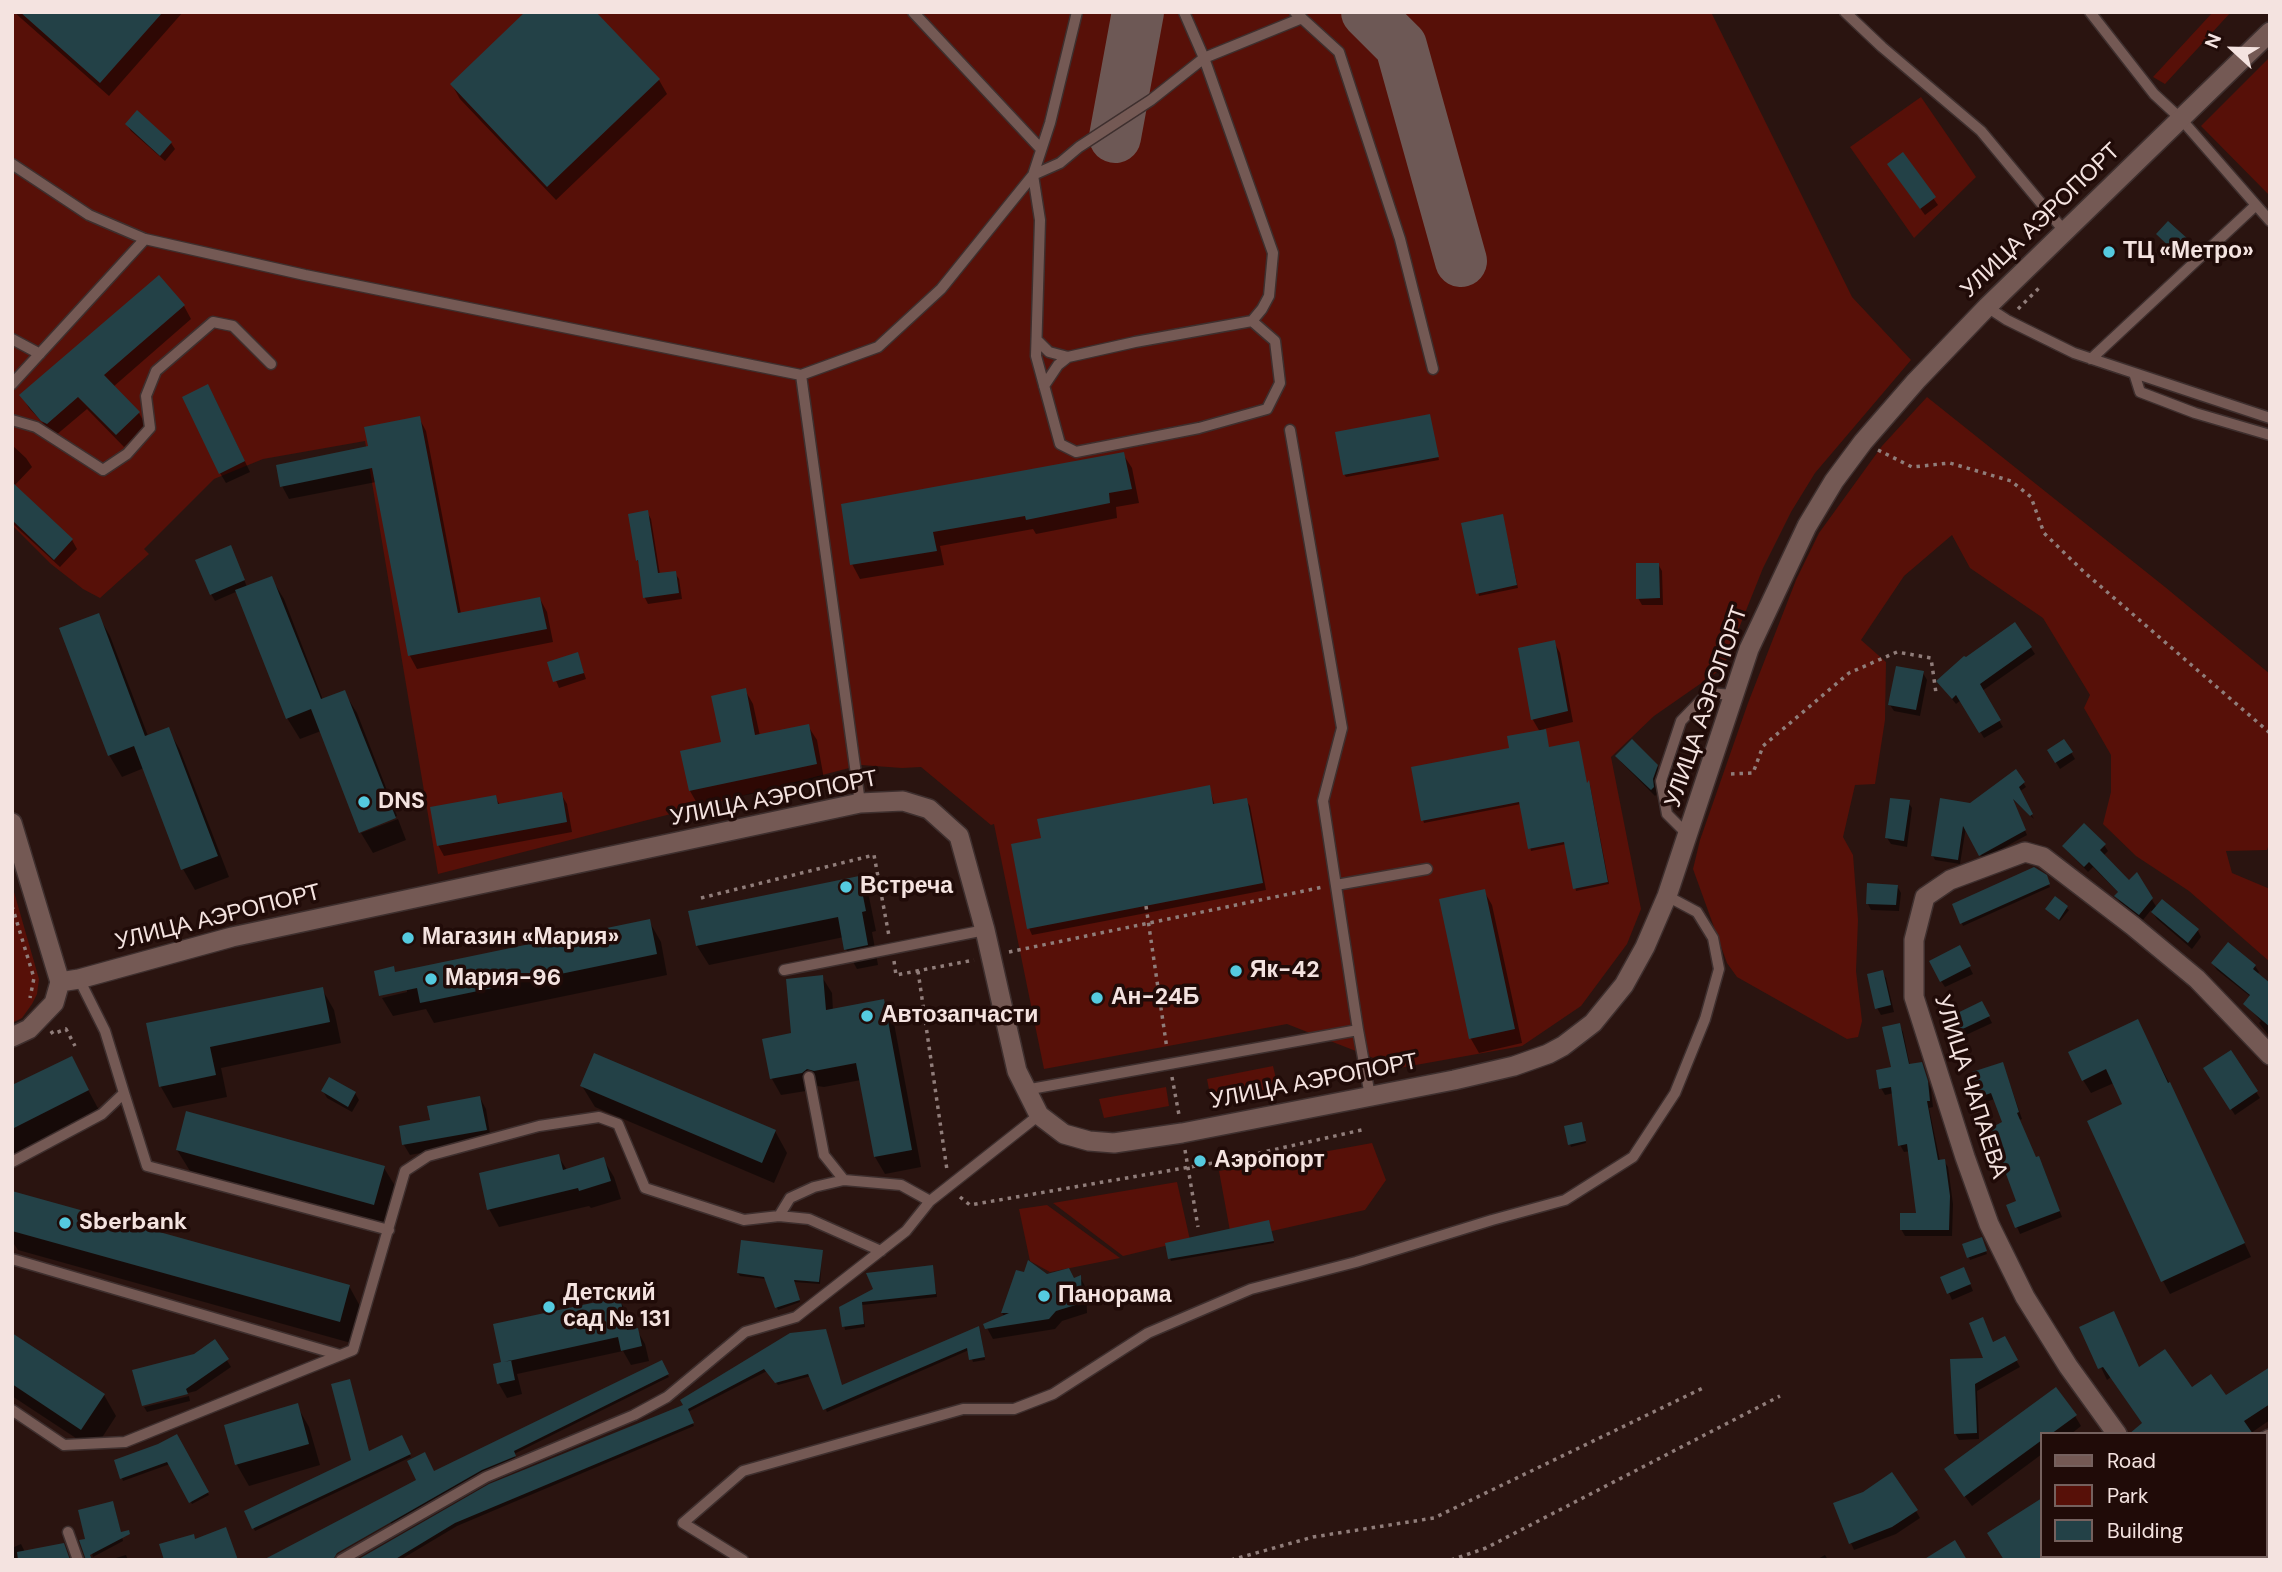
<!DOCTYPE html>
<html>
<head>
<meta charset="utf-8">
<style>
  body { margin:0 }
  #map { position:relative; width:2282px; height:1572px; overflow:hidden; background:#2a1410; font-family:"DM Sans",sans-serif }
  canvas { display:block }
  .frame { position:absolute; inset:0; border:14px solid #f4e3e0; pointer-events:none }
  .legend { position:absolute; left:2040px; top:1432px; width:228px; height:126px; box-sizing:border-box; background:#200b08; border:2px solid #75615e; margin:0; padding:9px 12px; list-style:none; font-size:21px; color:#f4e3e0 }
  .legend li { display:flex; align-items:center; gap:14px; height:35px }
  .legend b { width:35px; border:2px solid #75615e }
  .north { position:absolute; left:2198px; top:14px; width:70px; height:70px; -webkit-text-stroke:5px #200b08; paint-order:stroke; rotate:292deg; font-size:19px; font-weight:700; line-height:28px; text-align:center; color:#f4e3e0 }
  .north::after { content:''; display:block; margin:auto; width:24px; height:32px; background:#f4e3e0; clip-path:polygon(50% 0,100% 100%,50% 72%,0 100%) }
</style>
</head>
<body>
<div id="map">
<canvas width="2282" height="1572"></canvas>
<div class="frame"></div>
<ul class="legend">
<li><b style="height:9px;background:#745954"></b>Road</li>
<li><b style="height:19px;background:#571008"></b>Park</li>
<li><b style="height:19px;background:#234147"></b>Building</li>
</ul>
<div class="north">N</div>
</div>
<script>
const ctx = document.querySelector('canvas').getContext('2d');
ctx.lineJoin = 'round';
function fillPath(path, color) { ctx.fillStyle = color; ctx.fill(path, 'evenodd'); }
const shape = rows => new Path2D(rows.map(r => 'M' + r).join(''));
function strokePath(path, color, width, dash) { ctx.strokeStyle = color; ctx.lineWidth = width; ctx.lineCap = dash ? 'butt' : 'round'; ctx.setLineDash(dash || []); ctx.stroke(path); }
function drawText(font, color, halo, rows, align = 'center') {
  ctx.font = font + ' "DM Sans",sans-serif'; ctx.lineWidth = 7; ctx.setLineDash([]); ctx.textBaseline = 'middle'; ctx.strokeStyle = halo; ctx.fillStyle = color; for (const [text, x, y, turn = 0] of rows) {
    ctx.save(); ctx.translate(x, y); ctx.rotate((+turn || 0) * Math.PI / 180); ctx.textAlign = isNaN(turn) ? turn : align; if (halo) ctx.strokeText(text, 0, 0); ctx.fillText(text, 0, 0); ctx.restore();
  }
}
fillPath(shape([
  [12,12,1711,12,1852,297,1911,360,1815,473,1791,512,1763,568,1723,668,1654,716,1611,757,1641,909,1627,944,1581,1006,1522,1046,1399,1068,1287,1024,1044,1069,994,824,991,825,921,767,902,768,861,765,438,874,365,441,263,459,214,479,144,549,149,554,100,598,83,589,51,564,12,525],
  [2213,12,2231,12,2165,84,2153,77],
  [2270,57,2270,196,2201,126],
  [1921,97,1976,177,1914,238,1850,147],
  [1927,397,2165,587,2270,674,2270,841,2267,850,2226,851,2232,873,2270,889,2270,962,2189,891,2136,856,2103,824,2111,792,2111,755,2084,708,2090,695,2043,618,1970,568,1952,535,1904,576,1861,640,1886,662,1885,720,1875,784,1855,785,1843,837,1853,855,1858,920,1856,971,1862,1021,1858,1037,1847,1039,1737,977,1727,963,1693,869,1700,840,1748,703,1796,580,1819,533,1882,446],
  [12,885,39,979,37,994,32,1004,22,1018,12,1023],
  [1273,1066,1278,1087,1211,1100,1207,1079],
  [1166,1087,1169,1106,1104,1118,1099,1099],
  [1372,1143,1386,1180,1365,1210,1272,1231,1230,1231,1219,1171],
  [1177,1182,1190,1240,1123,1256,1053,1203],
  [1047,1205,1120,1258,1050,1272,1030,1261,1019,1209]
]), '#571008');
fillPath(shape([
  [14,12,183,12,109,96],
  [659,80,667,94,556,200,460,99,452,85],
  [127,125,171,143,175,149,165,161,131,131],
  [1903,155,1938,205,1925,215,1893,171],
  [2158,235,2188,242,2191,248,2181,259],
  [159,277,184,306,191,319,113,387,139,413,146,426,124,447,87,409,55,436,29,408,21,395],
  [214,397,250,472,226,483,220,473],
  [419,418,426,431,461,614,540,599,547,612,553,642,417,669,410,656,376,482,289,499,282,486,370,447],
  [1430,419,1439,460,1346,477,1344,474],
  [12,445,26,458,32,467,14,486,72,540,77,549,60,567,12,523],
  [1123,454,1132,468,1139,503,1116,507,1117,518,1036,534,1033,529,940,546,944,565,860,579,852,564],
  [647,512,651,519,660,575,675,573,679,579,682,599,648,604,645,598,641,565,637,560],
  [1503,519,1518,588,1479,596,1463,524],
  [234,554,247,587,271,578,284,599,323,700,344,692,357,713,397,816,361,830,361,832,321,731,300,739,287,718,238,591,215,601,211,594],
  [1658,564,1662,571,1663,605,1642,605,1638,598],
  [98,615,110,636,148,736,168,729,180,750,229,877,195,890,183,869,144,768,122,777,109,755],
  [1554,642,1560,653,1573,722,1544,729,1549,749,1587,785,1590,785,1609,884,1576,891,1566,844,1531,851,1521,804,1424,823,1423,820,1511,750,1540,732,1533,720,1520,649],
  [2031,648,2035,654,1982,691,2003,727,1984,738,1961,700,1956,704,1938,681],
  [580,661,586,679,559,688,549,663],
  [1923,673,1927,680,1920,716,1894,711,1890,705],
  [745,690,753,704,760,736,808,726,817,740,824,779,698,805,690,791,682,752,723,744],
  [2064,741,2075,759,2060,769,2049,751],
  [1617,756,1657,766,1661,773,1656,787,1657,794,1655,796,1621,762],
  [2016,772,2026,787,2019,792,2034,819,2011,798,2027,835,1983,859,1966,827,1960,864,1935,860,1933,856,1970,805],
  [1209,787,1215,806,1246,800,1250,806,1266,890,1032,935,1029,928,1043,840],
  [561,794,567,804,572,832,444,856,438,845,495,797,500,805],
  [1908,802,1912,808,1907,847,1891,844,1887,838],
  [398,819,406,840,373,853,361,833],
  [2104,845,2108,851,2103,856,2129,883,2137,875,2157,908,2198,931,2201,937,2192,949,2157,919,2151,910,2143,920,2120,902,2116,896,2119,893,2093,867,2088,872,2064,847],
  [2045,876,2050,887,1963,926,1954,905],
  [858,878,869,897,876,931,872,932,878,965,857,969,846,949,844,937,709,965,697,946,691,913],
  [1897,886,1901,893,1899,911,1871,910,1868,904],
  [1484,891,1492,905,1522,1043,1479,1053,1471,1039],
  [2055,899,2069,910,2060,921,2047,909],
  [649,921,661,942,667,975,434,1023,426,1009,393,1016,382,998,407,992,407,988,396,974],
  [1963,954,1973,974,1945,987,1941,981],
  [2213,964,2255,966,2259,972,2257,975,2270,986,2270,1037,2259,1023,2261,1021,2245,1004,2251,997,2217,970],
  [1882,972,1886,978,1894,1012,1881,1015,1877,1008],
  [822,977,832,993,833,1011,883,1001,893,1018,921,1167,885,1174,875,1157,861,1080,824,1087,817,1086,812,1090,781,1095,772,1079],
  [322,989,334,1010,341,1043,221,1068,227,1097,173,1108,161,1087,148,1025],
  [1985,1009,1992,1023,1955,1040,1952,1034],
  [2137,1021,2177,1098,2251,1257,2170,1294,2163,1281,2125,1105,2114,1083,2091,1093,2083,1080],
  [1899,1025,1903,1032,1910,1066,1921,1064,1931,1089,1933,1107,1929,1108,1940,1161,1944,1161,1948,1167,1953,1204,1952,1236,1905,1236,1901,1229,1918,1215,1910,1151,1904,1152,1900,1145,1894,1093,1885,1095,1881,1088,1893,1069],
  [2230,1052,2260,1098,2235,1115,2209,1075],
  [71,1058,100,1112,12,1156,12,1087],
  [2003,1064,2022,1119,2019,1120,2036,1159,2042,1164,2062,1217,2020,1234,2008,1206,2019,1202,2006,1169,1999,1172,1996,1166,2004,1123,1995,1099,1985,1102,1981,1096],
  [582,1086,775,1131,787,1153,774,1183,595,1107],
  [323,1091,355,1093,359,1100,352,1112,327,1098],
  [480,1098,486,1109,491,1140,410,1155,404,1145,401,1127,432,1122],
  [1582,1127,1586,1143,1571,1147,1570,1144],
  [177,1150,384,1168,397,1189,386,1225,190,1171],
  [558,1156,567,1170,603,1159,614,1177,621,1199,591,1208,589,1206,499,1227,489,1209],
  [12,1203,349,1286,361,1308,351,1343,18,1250,12,1241],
  [1269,1222,1274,1243,1171,1261,1170,1258],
  [1982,1241,1987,1254,1970,1260,1969,1257],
  [822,1252,820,1284,794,1282,800,1302,778,1310,766,1279,740,1276,738,1273],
  [932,1267,937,1297,862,1305,865,1327,845,1330,841,1308],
  [1017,1272,1074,1280,1080,1277,1086,1288,1087,1313,1062,1321,1055,1329,993,1339,987,1328,1004,1316,1002,1313],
  [1967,1276,1973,1291,1952,1300,1949,1293],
  [619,1299,627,1313,631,1331,637,1330,645,1344,649,1361,631,1365,623,1351,517,1374,522,1394,507,1398,499,1384,495,1365,504,1363],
  [2082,1328,2139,1369,2191,1390,2226,1397,2270,1368,2270,1420,2251,1433,2143,1424,2111,1377,2107,1380],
  [980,1330,985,1360,973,1362,969,1350,827,1412,811,1376,778,1385,767,1371,688,1412,694,1426,457,1526,400,1560,364,1560,685,1405,791,1334,842,1387],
  [12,1335,104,1395,116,1416,94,1450,12,1396],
  [2004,1338,2020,1367,1977,1391,1979,1439,1959,1440,1955,1433,1952,1361,1985,1360,1993,1344],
  [215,1341,231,1367,196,1391,143,1404,194,1356],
  [662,1365,669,1377,514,1454,516,1459,392,1525,388,1518,433,1473],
  [189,1396,190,1401,147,1412,144,1407],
  [297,1406,309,1427,320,1465,249,1486,237,1465,226,1426],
  [2075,1416,2081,1426,2071,1434,2042,1434,2042,1454,1972,1506,1953,1480],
  [177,1436,209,1495,192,1504,170,1464,123,1481,122,1478],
  [401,1438,411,1457,255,1531,246,1512],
  [2042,1500,2042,1556,2109,1556,2103,1560,2005,1560,1989,1533],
  [114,1505,123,1541,93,1557,80,1511],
  [1916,1511,1920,1518,1896,1534,1854,1550,1851,1543],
  [2266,1530,2270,1535,2270,1539,2266,1542],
  [21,1544,25,1552,65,1560,12,1560,12,1548],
  [126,1555,128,1560,109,1560],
  [1825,1555,1828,1560,1816,1560],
  [2246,1556,2264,1556,2266,1560,2247,1560]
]), '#0007');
strokePath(shape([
  [1367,12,1401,46,1461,261],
  [1115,137,1138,12]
]), '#6d5855', 52);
fillPath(shape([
  [20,12,163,12,100,83],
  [525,12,596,12,660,79,547,187,450,84],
  [137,110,172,142,160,156,125,124],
  [1903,152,1936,197,1920,209,1887,164],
  [2168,221,2189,240,2177,254,2156,234],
  [159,275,185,305,104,375,140,412,116,435,78,397,47,424,41,421,19,395],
  [208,384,245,461,219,474,182,397],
  [1430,414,1439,457,1343,475,1335,432],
  [420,416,458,613,540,597,547,629,408,656,372,468,280,487,276,465,368,446,364,427],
  [1124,452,1132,489,1109,493,1110,503,1026,520,1025,516,933,532,937,551,850,565,841,504],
  [12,482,73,539,54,560,12,520],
  [648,510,658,573,676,571,679,593,643,598,638,560,636,561,628,514],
  [1503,514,1517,585,1476,594,1461,523],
  [231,545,245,580,210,595,195,560],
  [1636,563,1659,563,1660,598,1636,599],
  [272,576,321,699,345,690,396,818,359,833,311,709,286,719,235,590],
  [99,613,145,736,169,727,218,856,181,870,134,746,108,756,59,628],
  [2015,622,2032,647,1980,684,2001,720,1979,733,1956,695,1952,699,1936,681,1964,656,1966,657],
  [1555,640,1568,711,1531,720,1518,648],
  [578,652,584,673,553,682,547,662],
  [1896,666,1924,671,1916,710,1888,705],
  [746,688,755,735,809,724,817,764,689,791,680,751,721,742,711,696],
  [1546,729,1549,747,1579,741,1587,783,1589,780,1608,882,1573,889,1564,842,1528,849,1519,802,1421,821,1411,767,1509,748,1507,736],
  [1632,739,1658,765,1653,779,1654,787,1651,790,1615,756],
  [2064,739,2073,752,2055,763,2047,750],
  [2016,769,2025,782,2019,787,2033,814,2030,816,2013,799,2026,830,1979,856,1963,826,1958,860,1931,856,1940,798,1970,803],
  [1210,785,1213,804,1247,798,1263,883,1027,929,1011,844,1041,838,1037,819],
  [562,792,567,822,437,846,430,807,496,795,498,804],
  [1890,798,1910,800,1904,841,1885,838],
  [2084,823,2106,844,2100,850,2129,880,2137,872,2153,898,2139,915,2114,896,2118,892,2089,862,2084,867,2062,846],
  [2034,867,2047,875,2050,884,1960,924,1952,904],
  [859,876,866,911,862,912,868,945,844,950,838,917,696,946,688,911],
  [1867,883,1898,885,1896,905,1866,904],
  [1485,889,1515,1029,1469,1039,1439,899],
  [2055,896,2068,906,2059,920,2045,909],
  [2162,899,2199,929,2188,943,2151,912],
  [650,919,657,954,420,1003,417,988,379,996,374,971,394,966,395,972],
  [2228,942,2256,965,2253,969,2270,983,2270,1027,2243,1004,2250,995,2211,963],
  [1960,945,1971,966,1940,982,1929,961],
  [1883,970,1891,1005,1875,1009,1867,974],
  [823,975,826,1010,884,999,912,1150,874,1157,856,1063,814,1071,807,1069,802,1073,770,1079,762,1039,791,1033,786,979],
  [323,987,330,1022,210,1047,216,1075,159,1087,146,1023],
  [1982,1001,1990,1016,1950,1035,1943,1020],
  [2138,1019,2168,1083,2170,1082,2245,1243,2161,1282,2087,1121,2122,1104,2106,1069,2082,1081,2068,1052],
  [1900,1023,1909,1064,1922,1062,1928,1081,1930,1101,1927,1101,1938,1160,1945,1159,1950,1196,1949,1230,1900,1230,1900,1213,1916,1213,1907,1144,1898,1146,1891,1087,1879,1089,1876,1070,1891,1067,1882,1027],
  [2231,1050,2258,1091,2230,1110,2203,1068],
  [594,1053,776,1130,762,1163,580,1086],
  [72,1056,89,1090,12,1129,12,1085],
  [2003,1062,2019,1112,2017,1113,2036,1157,2039,1156,2060,1211,2015,1228,2006,1205,2016,1201,2002,1163,1994,1167,1981,1133,2002,1122,1991,1093,1980,1097,1972,1072],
  [329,1077,356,1092,348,1107,321,1091],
  [480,1096,487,1130,402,1145,399,1126,430,1120,427,1106],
  [186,1111,385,1166,374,1205,176,1150],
  [1582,1122,1586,1141,1568,1145,1564,1126],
  [559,1154,563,1170,604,1157,611,1181,579,1191,578,1188,487,1210,479,1173],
  [12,1191,350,1285,340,1322,12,1231],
  [1269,1220,1274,1241,1168,1259,1165,1243],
  [1982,1237,1987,1251,1967,1258,1962,1244],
  [741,1240,823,1250,819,1282,794,1280,800,1300,775,1308,764,1277,737,1273],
  [1028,1260,1047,1274,1069,1268,1074,1278,1081,1275,1082,1303,1056,1311,1049,1319,985,1329,983,1324,1009,1313,1001,1313,1016,1270,1024,1272],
  [933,1265,936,1294,862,1302,864,1324,842,1327,839,1307,873,1289,866,1273],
  [1964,1267,1971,1284,1947,1294,1940,1277],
  [620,1297,627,1330,638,1328,642,1346,621,1351,618,1337,504,1362,511,1360,515,1380,497,1384,493,1364,501,1362,493,1324],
  [2114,1311,2139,1367,2165,1349,2192,1387,2211,1374,2226,1395,2270,1367,2270,1404,2244,1421,2253,1434,2129,1434,2142,1423,2103,1367,2098,1369,2079,1327],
  [1983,1317,1993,1342,2005,1336,2018,1360,1975,1384,1977,1433,1954,1434,1950,1359,1983,1358,1969,1323],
  [979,1326,985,1357,969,1360,967,1348,823,1410,808,1374,775,1383,764,1369,688,1409,694,1423,455,1523,394,1560,357,1560,489,1484,683,1405,680,1400,790,1333,826,1329,842,1385],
  [12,1333,105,1394,81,1430,12,1384],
  [215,1339,229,1359,186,1389,188,1394,142,1406,132,1370,194,1354],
  [662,1360,669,1374,514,1451,516,1456,482,1470,337,1553,333,1560,263,1560,416,1480,407,1461,425,1452,434,1471],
  [350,1379,369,1451,402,1435,411,1454,252,1529,244,1511,351,1460,331,1384],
  [2056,1387,2077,1415,2051,1434,2042,1434,2042,1440,1964,1497,1944,1469],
  [298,1403,309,1444,235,1465,224,1425],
  [177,1434,209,1492,189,1503,167,1462,120,1479,114,1460,158,1444],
  [1892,1472,1918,1510,1892,1527,1849,1544,1833,1503,1863,1492],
  [2042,1498,2042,1560,2004,1560,1987,1533],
  [113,1501,121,1532,129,1530,130,1534,90,1555,92,1560,86,1560,79,1540,85,1539,78,1510],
  [226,1527,238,1560,164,1560,159,1544,194,1534,195,1539],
  [1955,1540,1967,1560,1923,1560],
  [64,1543,70,1560,18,1560,17,1552]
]), '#234147');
const service = shape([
  [913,12,1041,149],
  [1184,12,1204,58,1273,253,1269,296,1262,309,1252,321],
  [1295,12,1339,52,1400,239,1433,369],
  [1845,12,1882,47,1981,131,2065,232],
  [2090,12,2154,94,2181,119,2270,221],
  [12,164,89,215,145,239,305,275,801,375,860,803],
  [1987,307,2007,320,2074,353,2270,418],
  [12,339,40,354],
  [1037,340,1049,352,1068,357],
  [2091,359,2256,205],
  [2134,373,2140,392,2195,413,2270,435],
  [801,375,878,347,941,289,1033,175,1050,123,1077,12],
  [12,384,145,239],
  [1044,386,1058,365,1068,357,1135,342,1252,321,1275,341,1280,383,1267,409,1199,428,1076,452,1060,444,1036,356,1040,220,1033,175,1060,163,1079,147,1151,100,1204,58,1302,18],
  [12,420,36,427,103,470,127,454,150,428,146,396,156,371,213,322,233,326,271,364],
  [1290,430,1342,728,1323,801,1358,1030,1370,1096],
  [1688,835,1667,814,1661,781,1681,721,1708,693,1733,695],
  [1336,885,1427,869],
  [784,970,985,930],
  [809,1077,824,1155,844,1180,901,1185,930,1201],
  [1025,1090,1358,1030],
  [124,1093,147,1166,389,1230],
  [12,1162,102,1114,124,1093,105,1031,79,979],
  [779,1216,790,1198,814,1187,844,1180],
  [12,1259,340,1355],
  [12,1410,64,1445,125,1442,353,1350,405,1171,428,1156,539,1126,599,1117,618,1124,645,1188,744,1220,779,1216,809,1219,881,1251],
  [68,1532,78,1560],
  [341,1560,486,1477,634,1415,667,1397,745,1332,796,1317,906,1231,930,1201,1039,1115],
  [743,1560,683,1523,743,1471,963,1409,1014,1409,1053,1394,1148,1333,1251,1289,1356,1262,1492,1220,1565,1200,1633,1157,1675,1093,1705,1019,1719,969,1713,938,1697,912,1667,896]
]);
const minor = shape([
  [2117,1434,2068,1366,2025,1297,1989,1224,1965,1157,1914,997,1914,940,1925,897,1950,880,2025,852,2043,857,2133,926,2197,979,2270,1055],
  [2266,1441,2270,1439],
  [2106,1560,2111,1556]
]);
const secondary = shape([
  [12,823,60,982,54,1003,29,1029,12,1037],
  [60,982,79,979,232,937,860,803,903,801,929,809,959,836,985,930,1017,1071,1039,1115,1064,1134,1089,1141,1114,1143,1182,1133,1454,1080,1514,1066,1548,1054,1563,1046,1593,1023,1624,985,1645,947,1667,896,1749,649,1807,526,1834,481,1863,442,1916,381,1987,307,2270,32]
]);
strokePath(service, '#3e2f2e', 13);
strokePath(minor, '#3e2f2e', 22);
strokePath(secondary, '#3e2f2e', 22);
strokePath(shape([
  [2018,309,2040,287],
  [1878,450,1912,467,1950,463,2011,481,2031,497,2044,533,2084,572,2270,733],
  [1731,774,1753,773,1763,746,1849,673,1897,652,1931,658,1936,693],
  [701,898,874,855,889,936],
  [12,906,34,978,30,998],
  [1146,906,1167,1049],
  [1009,952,1323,887],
  [894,961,896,975,974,960],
  [918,971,947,1170],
  [51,1031,53,1034,66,1029,75,1046],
  [1172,1077,1179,1115],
  [1185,1150,1198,1227],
  [960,1197,970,1205,1219,1162,1366,1129],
  [1231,1560,1313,1537,1434,1518,1705,1387],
  [1451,1560,1486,1548,1780,1396]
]), '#907d7a', 3.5, [3.5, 5]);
strokePath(service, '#745954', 10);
strokePath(minor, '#745954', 19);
strokePath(secondary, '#745954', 19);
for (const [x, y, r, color] of [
  [2109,252,7,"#55cadf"],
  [364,802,7,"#55cadf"],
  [846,887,7,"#55cadf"],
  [408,938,7,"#55cadf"],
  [1236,971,7,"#55cadf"],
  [431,979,7,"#55cadf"],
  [1097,998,7,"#55cadf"],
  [867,1016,7,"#55cadf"],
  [1200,1161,7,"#55cadf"],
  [65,1223,7,"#55cadf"],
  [1044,1296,7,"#55cadf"],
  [549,1307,7,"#55cadf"]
]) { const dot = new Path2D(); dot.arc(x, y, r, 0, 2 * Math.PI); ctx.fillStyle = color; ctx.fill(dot); strokePath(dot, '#200b08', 2.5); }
drawText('23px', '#f4e3e0', '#200b08', [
  ["УЛИЦА АЭРОПОРТ",2041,221,-44],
  ["УЛИЦА АЭРОПОРТ",1707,707,-71],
  ["УЛИЦА АЭРОПОРТ",774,799,-11],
  ["УЛИЦА АЭРОПОРТ",218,918,-14],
  ["УЛИЦА АЭРОПОРТ",1314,1082,-11],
  ["УЛИЦА ЧАПАЕВА",1970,1087,72]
]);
drawText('bold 23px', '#f4e3e0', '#200b08', [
  ["ТЦ «Метро»",2123,252],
  ["DNS",378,802],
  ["Встреча",860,887],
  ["Магазин «Мария»",422,938],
  ["Як-42",1250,971],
  ["Мария-96",445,979],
  ["Ан-24Б",1111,998],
  ["Автозапчасти",881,1016],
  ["Аэропорт",1214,1161],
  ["Sberbank",79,1223],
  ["Детский",563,1294],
  ["сад № 131",563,1320],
  ["Панорама",1058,1296]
], 'left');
</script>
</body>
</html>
